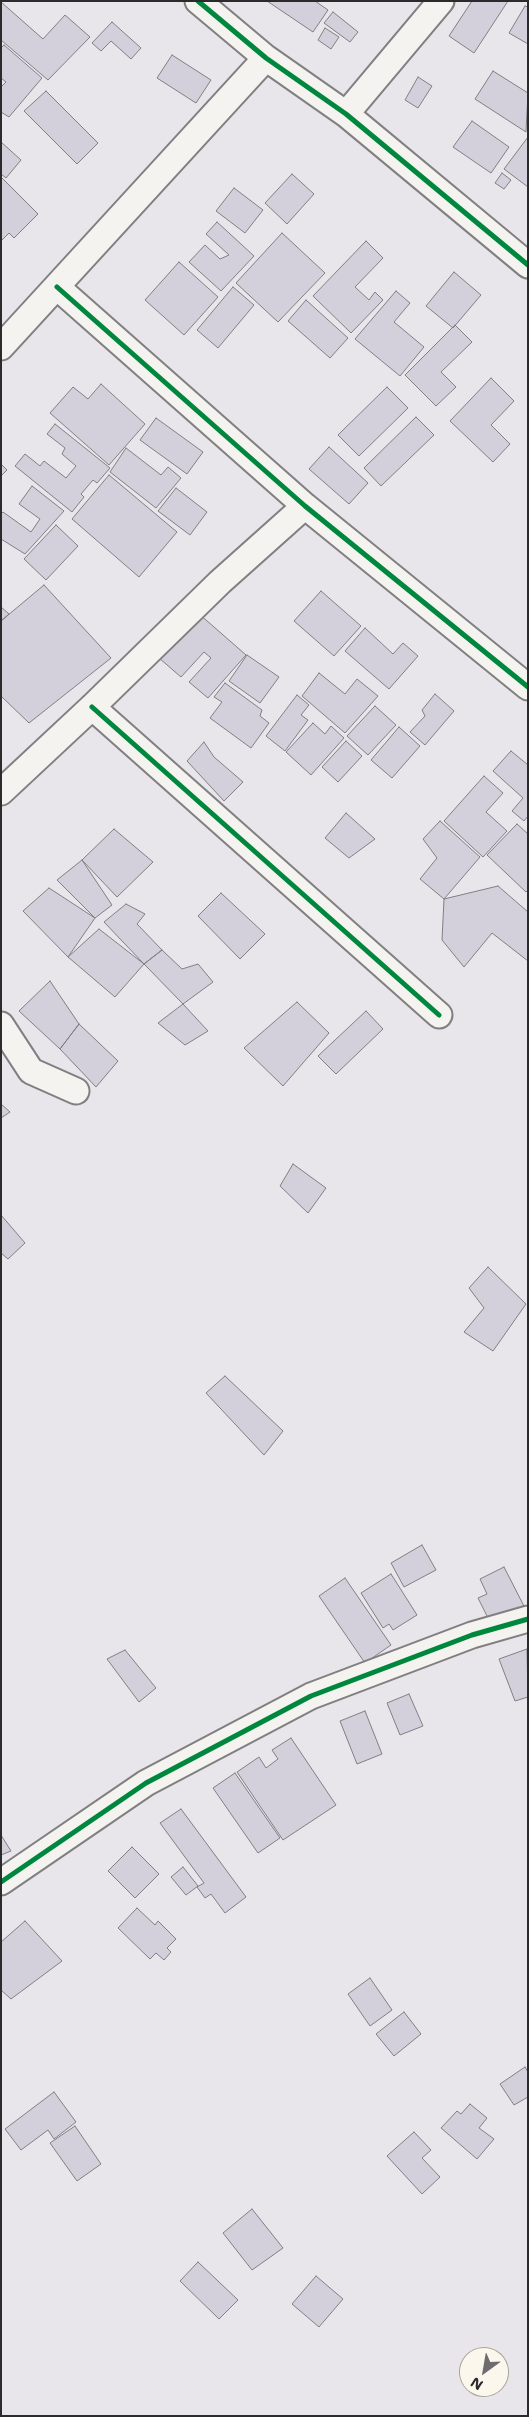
<!DOCTYPE html>
<html>
<head>
<meta charset="utf-8">
<style>
  body { margin:0 }
  #map { position:relative; width:529px; height:2417px; overflow:hidden; background:#e9e6eb; font-family:"Shantell Sans",sans-serif }
  canvas { display:block }
  .frame { position:absolute; inset:0; border:2px solid #2b2b2b; pointer-events:none }
  .north { position:absolute; left:459px; top:2347px; width:50px; height:50px; box-sizing:border-box; background:#fbf7ec; border:1px solid #a8a59f; border-radius:50%; rotate:212deg; font-size:14px; font-weight:700; line-height:20px; text-align:center; color:#2b2b2b }
  .north::after { content:''; display:block; margin:auto; width:18px; height:22px; background:#6e6c6e; clip-path:polygon(50% 0,100% 100%,50% 72%,0 100%) }
</style>
</head>
<body>
<div id="map">
<canvas width="529" height="2417"></canvas>
<div class="frame"></div>
<div class="north">N</div>
</div>
<script>
const ctx = document.querySelector('canvas').getContext('2d');
ctx.lineJoin = 'round';
function fillPath(path, color) { ctx.fillStyle = color; ctx.fill(path, 'evenodd'); }
const shape = rows => new Path2D(rows.map(r => 'M' + r).join(''));
function strokePath(path, color, width, dash) { ctx.strokeStyle = color; ctx.lineWidth = width; ctx.lineCap = dash ? 'butt' : 'round'; ctx.setLineDash(dash || []); ctx.stroke(path); }
const building = shape([
  [267,1,315,1,328,10,313,32,267,1],
  [472,1,508,1,474,53,449,36,472,1],
  [1,2,43,39,65,15,90,37,48,80,1,40,1,2],
  [525,6,528,7,528,44,509,33,525,6],
  [333,12,358,32,350,42,324,23,333,12],
  [112,22,141,48,131,59,111,41,101,51,92,43,112,22],
  [325,28,339,37,331,49,318,40,325,28],
  [4,45,42,78,9,117,1,112,1,87,6,82,1,78,1,48,4,45],
  [172,55,211,80,196,103,157,78,172,55],
  [493,71,528,93,526,132,475,99,493,71],
  [418,77,432,86,418,108,405,100,418,77],
  [46,91,98,143,77,164,24,111,46,91],
  [472,121,509,147,491,173,453,147,472,121],
  [528,137,528,187,504,169,528,137],
  [1,142,21,160,6,178,1,174,1,142],
  [502,173,511,180,504,189,495,183,502,173],
  [292,174,314,194,287,224,265,203,292,174],
  [1,177,38,214,14,238,9,233,1,241,1,177],
  [234,188,263,210,245,233,216,211,234,188],
  [217,222,254,256,221,291,189,262,205,245,220,259,229,255,206,234,217,222],
  [282,233,325,273,278,322,236,283,282,233],
  [366,241,383,258,355,287,369,300,375,292,383,300,351,333,313,296,366,241],
  [179,262,218,297,184,335,145,300,179,262],
  [454,272,481,295,453,328,426,306,454,272],
  [233,287,254,305,218,348,197,330,233,287],
  [396,291,410,303,394,322,424,347,400,376,355,339,396,291],
  [306,300,348,338,330,358,288,321,306,300],
  [455,325,472,342,441,372,456,387,436,406,405,375,455,325],
  [491,378,514,401,491,425,510,444,493,462,450,421,491,378],
  [101,384,145,424,109,465,50,413,73,387,88,399,101,384],
  [387,387,408,408,359,456,338,435,387,387],
  [416,417,434,435,381,486,364,468,416,417],
  [156,418,203,452,187,474,140,440,156,418],
  [55,424,110,468,97,483,93,480,81,494,84,497,72,512,15,466,25,454,40,466,44,461,66,478,76,466,62,454,65,448,47,434,55,424],
  [329,447,368,483,349,504,309,469,329,447],
  [126,448,161,475,168,467,181,478,156,508,110,472,126,448],
  [1,464,7,470,1,476,1,464],
  [109,475,177,532,139,577,72,519,109,475],
  [32,486,64,511,25,554,1,539,1,514,3,512,31,532,40,519,19,504,32,486],
  [176,488,207,512,190,535,158,511,176,488],
  [56,525,78,546,46,580,24,559,56,525],
  [44,585,111,658,29,723,1,696,1,621,44,585],
  [321,591,361,626,334,656,294,621,321,591],
  [1,607,9,614,1,621,1,607],
  [198,613,246,655,208,698,189,682,211,658,204,652,181,677,159,658,198,613],
  [365,628,393,654,403,643,418,656,389,689,345,651,365,628],
  [247,655,279,677,260,703,229,681,247,655],
  [319,673,345,694,357,679,378,696,345,733,302,696,319,673],
  [225,683,262,710,260,716,269,723,251,748,210,718,222,702,214,697,225,683],
  [435,694,454,711,425,745,410,732,425,716,422,710,435,694],
  [297,695,309,705,301,715,308,720,285,751,266,736,297,695],
  [375,706,396,725,368,755,347,736,375,706],
  [313,723,325,734,331,726,344,738,311,775,286,752,313,723],
  [399,727,420,746,392,778,371,760,399,727],
  [346,741,362,756,338,782,322,767,346,741],
  [204,742,214,757,243,782,224,801,187,761,204,742],
  [511,751,528,765,528,816,524,821,512,811,523,798,493,771,511,751],
  [484,776,503,793,486,812,507,831,483,857,444,821,484,776],
  [346,813,375,839,349,858,325,838,346,813],
  [440,821,480,857,444,899,420,879,437,858,423,839,440,821],
  [517,824,528,834,528,890,526,892,487,855,517,824],
  [114,829,153,862,117,897,82,860,114,829],
  [82,860,112,905,95,918,57,880,82,860],
  [498,886,528,912,528,961,492,933,464,967,442,940,444,899,498,886],
  [49,888,95,918,68,957,23,911,49,888],
  [221,893,265,934,240,959,198,916,221,893],
  [126,904,145,914,137,924,162,950,144,964,104,922,126,904],
  [99,929,144,964,115,997,68,957,99,929],
  [162,950,182,969,198,964,213,982,183,1004,144,964,162,950],
  [50,981,79,1024,60,1049,19,1011,50,981],
  [297,1002,329,1033,283,1086,244,1048,297,1002],
  [183,1004,208,1031,185,1045,158,1023,183,1004],
  [366,1011,383,1029,336,1074,318,1056,366,1011],
  [79,1024,118,1061,96,1087,60,1049,79,1024],
  [1,1104,10,1112,1,1118,1,1104],
  [293,1164,326,1188,308,1213,280,1186,293,1164],
  [1,1215,25,1243,8,1259,1,1253,1,1215],
  [488,1267,526,1304,493,1351,464,1332,484,1308,469,1288,488,1267],
  [225,1376,283,1431,264,1455,206,1393,225,1376],
  [422,1545,436,1570,404,1587,391,1563,422,1545],
  [504,1567,526,1610,492,1626,478,1598,487,1594,480,1579,504,1567],
  [391,1574,417,1615,393,1630,389,1624,383,1628,361,1593,391,1574],
  [345,1578,391,1645,365,1663,319,1596,345,1578],
  [527,1649,528,1697,515,1701,499,1659,527,1649],
  [125,1650,156,1688,139,1702,107,1659,125,1650],
  [409,1694,423,1726,400,1735,387,1703,409,1694],
  [365,1711,382,1754,357,1764,340,1721,365,1711],
  [291,1738,336,1805,283,1840,237,1772,259,1757,266,1768,278,1759,272,1750,291,1738],
  [235,1773,280,1838,258,1853,213,1788,235,1773],
  [181,1809,246,1897,225,1913,211,1894,205,1898,197,1887,204,1883,160,1823,181,1809],
  [1,1835,11,1851,1,1855,1,1835],
  [132,1847,159,1874,135,1898,108,1871,132,1847],
  [183,1867,198,1886,186,1895,171,1877,183,1867],
  [137,1908,155,1925,158,1921,176,1939,167,1948,171,1952,164,1960,156,1953,150,1959,118,1928,137,1908],
  [25,1921,62,1961,11,1999,1,1990,1,1942,25,1921],
  [370,1978,392,2010,370,2026,348,1994,370,1978],
  [404,2012,421,2034,394,2056,376,2034,404,2012],
  [525,2067,528,2072,528,2097,514,2105,500,2084,525,2067],
  [54,2092,76,2122,54,2139,48,2130,21,2150,5,2129,54,2092],
  [470,2104,487,2118,479,2128,494,2139,477,2159,441,2128,457,2111,461,2114,470,2104],
  [75,2126,101,2164,77,2181,50,2143,75,2126],
  [414,2132,431,2150,422,2158,440,2177,422,2194,387,2156,414,2132],
  [252,2209,283,2248,252,2270,223,2233,252,2209],
  [198,2262,238,2300,219,2319,180,2281,198,2262],
  [316,2276,343,2299,319,2327,292,2304,316,2276]
]);
fillPath(building, '#d3d0dc');
strokePath(building, '#807f81', 1);
const minor = shape([
  [198,1,266,58,346,114,528,265],
  [346,114,441,1],
  [57,287,305,506,528,687],
  [1,347,266,58],
  [92,707,439,1015],
  [1,792,92,707,220,582,305,506],
  [1,1025,31,1071,76,1091],
  [1,1882,146,1783,311,1696,472,1635,528,1619]
]);
strokePath(minor, '#807f81', 29);
strokePath(minor, '#f4f3f0', 25);
strokePath(shape([
  [198,1,266,58,346,114,528,265],
  [57,287,305,506,528,687],
  [92,707,439,1015],
  [1,1882,146,1783,311,1696,472,1635,528,1619]
]), '#00873e', 5);
</script>
</body>
</html>
